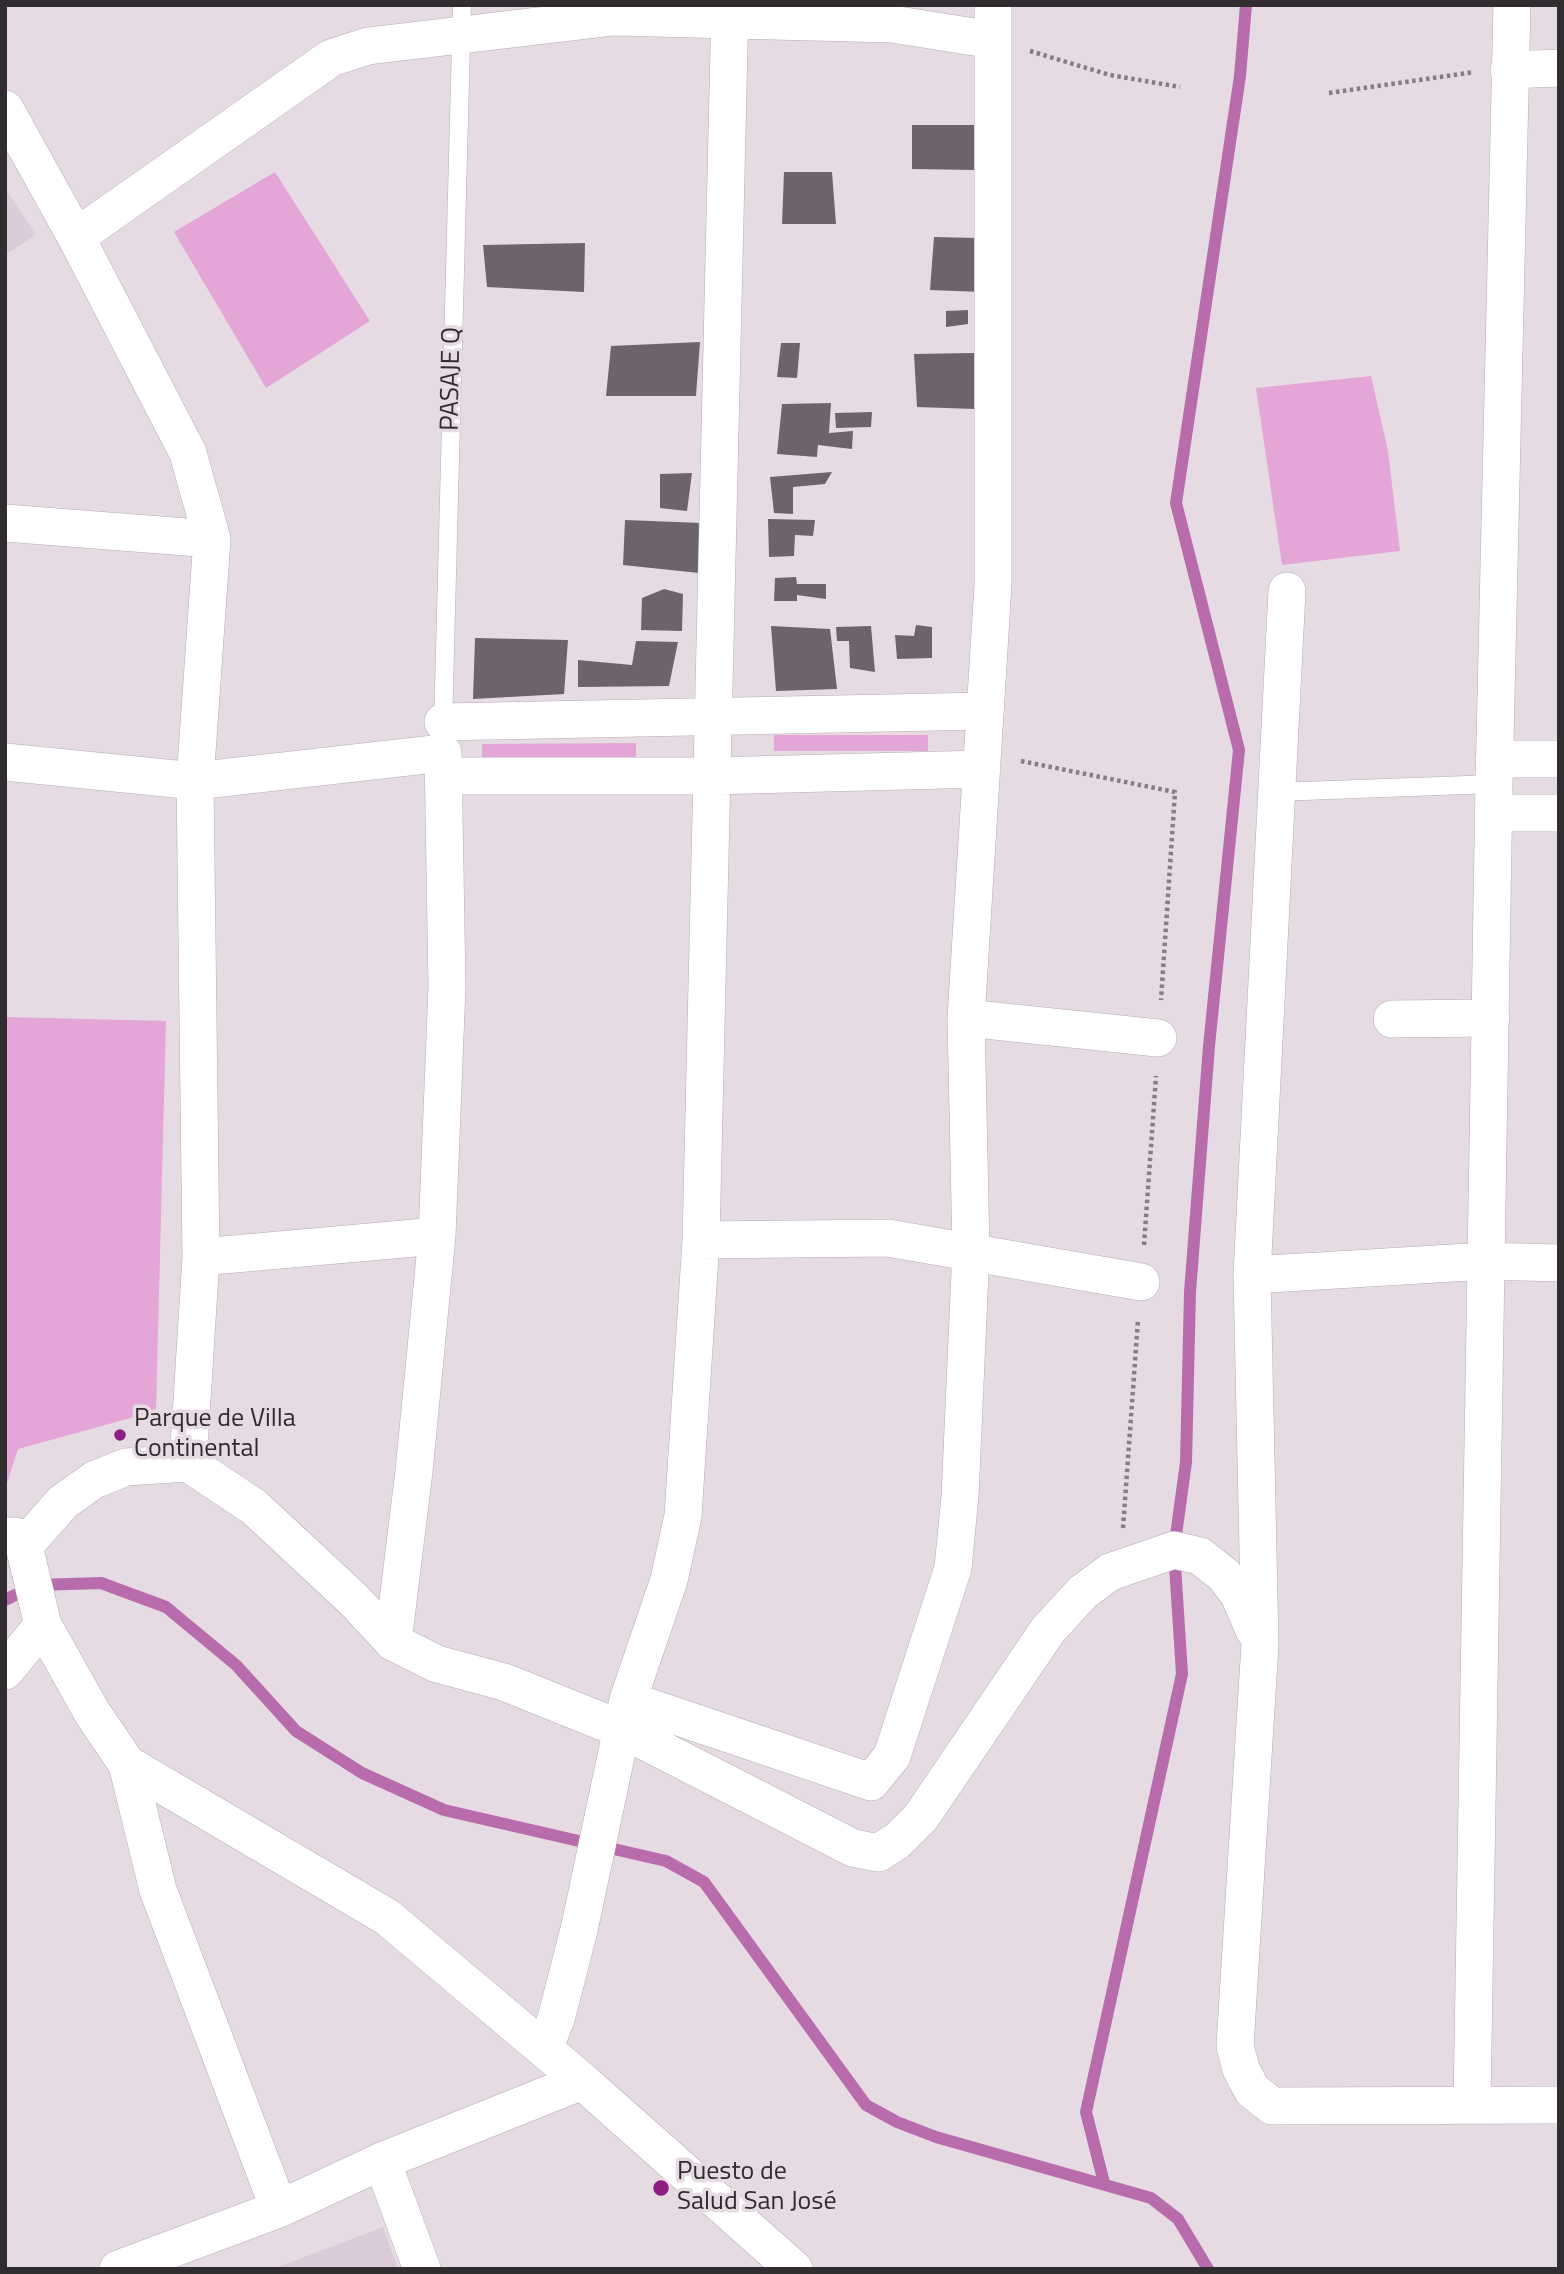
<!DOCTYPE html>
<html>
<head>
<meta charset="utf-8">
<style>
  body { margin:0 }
  #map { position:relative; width:1564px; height:2274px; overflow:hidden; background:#e6dbe3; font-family:"Titillium Web",sans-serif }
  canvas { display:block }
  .frame { position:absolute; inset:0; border:7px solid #302c2f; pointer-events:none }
</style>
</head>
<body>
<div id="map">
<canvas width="1564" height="2274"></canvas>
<div class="frame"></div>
</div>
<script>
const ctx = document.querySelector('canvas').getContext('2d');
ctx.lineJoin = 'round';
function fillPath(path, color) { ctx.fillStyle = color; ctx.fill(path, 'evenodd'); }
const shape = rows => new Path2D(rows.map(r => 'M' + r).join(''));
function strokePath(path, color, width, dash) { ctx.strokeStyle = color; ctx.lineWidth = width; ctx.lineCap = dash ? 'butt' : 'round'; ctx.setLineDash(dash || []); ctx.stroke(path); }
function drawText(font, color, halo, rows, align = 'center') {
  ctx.font = font + ' "Titillium Web",sans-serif'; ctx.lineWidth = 7; ctx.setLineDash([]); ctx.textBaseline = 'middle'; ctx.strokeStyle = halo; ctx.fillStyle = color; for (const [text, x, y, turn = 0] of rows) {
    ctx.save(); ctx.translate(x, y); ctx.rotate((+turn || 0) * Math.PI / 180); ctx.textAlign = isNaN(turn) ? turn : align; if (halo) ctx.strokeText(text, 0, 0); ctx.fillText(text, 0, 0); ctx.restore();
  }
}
fillPath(shape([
  [5,188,36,235,5,255],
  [383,2227,398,2269,273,2269]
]), '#dcccd9');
fillPath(shape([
  [275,172,370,321,266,388,174,232],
  [1371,376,1388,451,1400,551,1282,565,1256,388],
  [774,735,928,735,928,751,774,751],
  [636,743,636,759,482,760,482,744],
  [5,1017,166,1021,156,1411,18,1449,5,1489]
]), '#e3a6d7');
strokePath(shape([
  [5,1600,36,1585,101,1583,166,1607,236,1665,296,1731,362,1773,444,1810,666,1861,704,1882,866,2105,897,2122,936,2137,1151,2198,1178,2219,1208,2269],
  [1104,2183,1086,2112,1182,1674,1174,1550,1186,1462,1190,1292,1209,1046,1239,750,1176,503,1240,76,1246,5]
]), '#b96cac', 12);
fillPath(shape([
  [912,125,974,125,975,170,912,169],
  [784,172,832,172,836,224,782,224],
  [934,237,977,238,982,292,930,290],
  [585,243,584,292,487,287,483,245],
  [968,310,968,324,946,327,946,311],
  [700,342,696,396,606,396,611,346],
  [781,343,800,343,797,378,777,377],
  [974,353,975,409,917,407,914,354],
  [831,403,829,433,853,431,852,449,818,445,817,457,777,454,782,404],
  [872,412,871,427,836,428,835,413],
  [832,472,825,484,793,487,793,514,774,513,770,477],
  [692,473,687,511,660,508,660,474],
  [768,519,815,520,813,536,795,535,794,556,769,557],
  [625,520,702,523,699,573,623,565],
  [796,577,797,584,826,584,826,599,797,595,797,601,774,601,775,578],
  [664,589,683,594,682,631,641,630,642,598],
  [916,625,932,627,932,658,897,659,895,635,914,636],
  [771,626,830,629,837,689,776,691],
  [871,626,875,672,850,668,849,641,837,641,836,627],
  [475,638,568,640,564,694,473,699],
  [636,641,678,642,669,686,578,687,578,660,632,665]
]), '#6d646b');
const lane = shape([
  [443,726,462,5],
  [1276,792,1494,784]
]);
const street = shape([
  [1509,70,1559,68],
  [5,109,76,237,188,453,212,539,195,781,201,1257,188,1463],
  [76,237,331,58,368,46,614,17,892,24,993,40],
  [5,523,212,539],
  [1287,591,1252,1275,1260,1644,1235,2046,1241,2069,1252,2090,1272,2106,1559,2105],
  [443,722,985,711],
  [1494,759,1559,759],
  [5,762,195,781,443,753,447,987,437,1236,414,1471,393,1642],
  [444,776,711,776,982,769],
  [1496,813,1559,813],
  [966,1018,1158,1038],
  [1392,1019,1491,1018],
  [701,1240,888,1238,1141,1282],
  [201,1257,437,1236],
  [1252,1275,1486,1261,1559,1263],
  [6,1536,15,1536,24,1546,43,1625,93,1714,127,1764,158,1890,279,2209],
  [24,1546,63,1502,94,1480,126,1467,188,1463,254,1507,354,1600,393,1642,437,1664,504,1682,621,1729,853,1848,878,1853,897,1841,921,1817,1048,1630,1083,1592,1110,1572,1174,1550,1200,1556,1224,1575,1239,1595,1254,1630],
  [5,1671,43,1625],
  [628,1700,871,1782,892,1756,953,1568,960,1496,971,1250,966,1018,993,585,993,5],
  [127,1764,387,1917,582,2081,794,2269],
  [544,2049,556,2019,579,1930,628,1700,669,1580,683,1516,701,1240,730,5],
  [1472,2104,1494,784,1512,5],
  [382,2161,422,2269],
  [118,2269,279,2209,382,2161,582,2081]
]);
strokePath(lane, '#b5abb3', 19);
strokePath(street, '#b5abb3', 38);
strokePath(shape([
  [1030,51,1110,75,1180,87],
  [1329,93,1474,72],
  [1021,761,1175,792,1161,1000],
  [1144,1245,1156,1076],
  [1123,1528,1138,1320]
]), '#857e83', 4.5, [3.5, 3.5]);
strokePath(lane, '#fff', 18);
strokePath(street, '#fff', 37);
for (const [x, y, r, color] of [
  [120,1435,7,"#8d1d80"],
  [661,2188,9,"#8d1d80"]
]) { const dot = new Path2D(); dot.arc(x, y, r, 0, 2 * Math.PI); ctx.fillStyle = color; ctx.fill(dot); strokePath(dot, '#e6dbe3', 2.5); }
drawText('26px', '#302c2f', '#e6dbe3', [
  ["PASAJE Q",452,379,-89]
]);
drawText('26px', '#302c2f', '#e6dbe3', [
  ["Parque de Villa",134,1420],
  ["Continental",134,1450],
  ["Puesto de",677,2173],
  ["Salud San José",677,2203]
], 'left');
</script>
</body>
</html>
